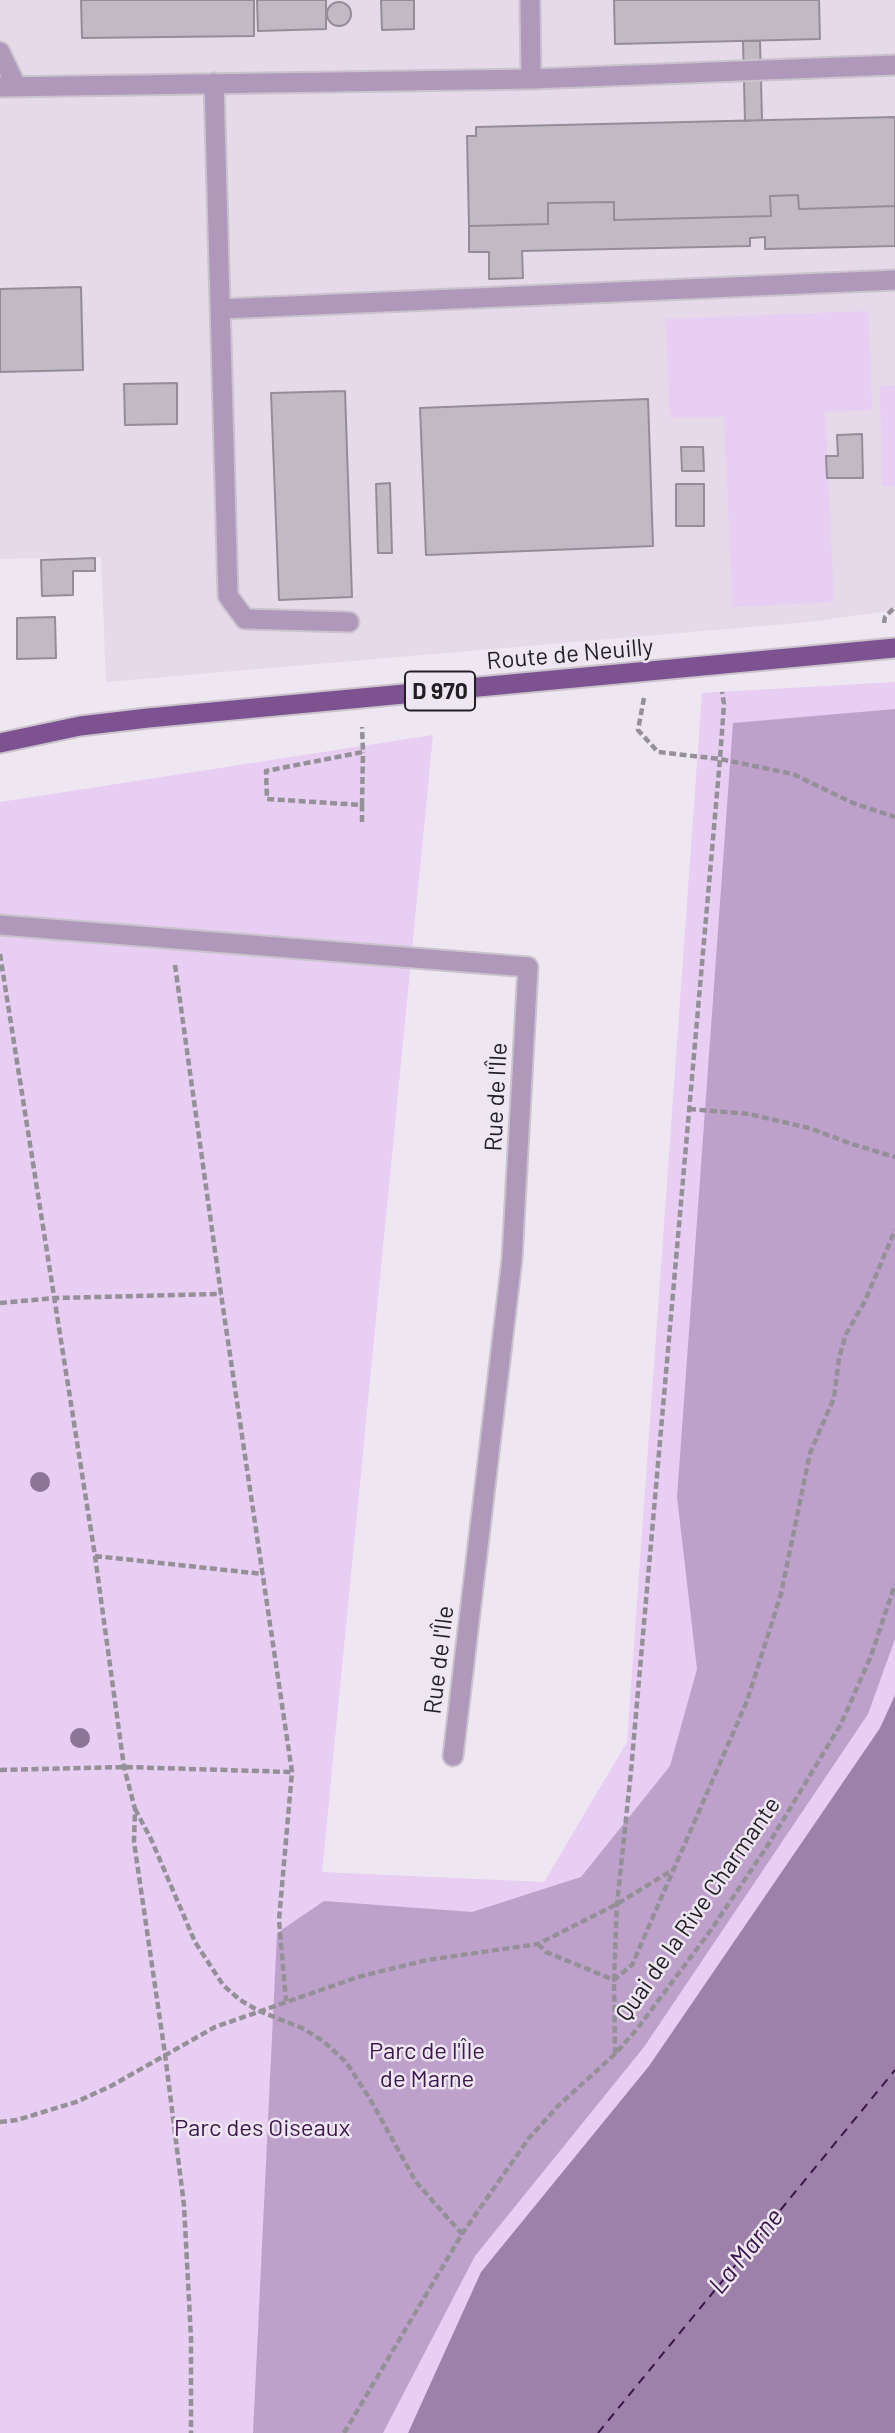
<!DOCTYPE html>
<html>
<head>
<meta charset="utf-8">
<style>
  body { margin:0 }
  canvas { display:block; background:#eee7f2 }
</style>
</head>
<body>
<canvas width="895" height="2433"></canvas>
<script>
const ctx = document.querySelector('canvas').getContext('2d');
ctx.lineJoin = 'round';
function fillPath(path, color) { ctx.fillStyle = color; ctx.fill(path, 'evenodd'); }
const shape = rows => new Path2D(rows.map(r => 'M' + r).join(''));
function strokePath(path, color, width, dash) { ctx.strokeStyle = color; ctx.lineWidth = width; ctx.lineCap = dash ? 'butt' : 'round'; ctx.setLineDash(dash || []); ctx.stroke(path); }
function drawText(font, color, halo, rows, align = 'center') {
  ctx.font = font + ' Barlow,sans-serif'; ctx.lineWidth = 5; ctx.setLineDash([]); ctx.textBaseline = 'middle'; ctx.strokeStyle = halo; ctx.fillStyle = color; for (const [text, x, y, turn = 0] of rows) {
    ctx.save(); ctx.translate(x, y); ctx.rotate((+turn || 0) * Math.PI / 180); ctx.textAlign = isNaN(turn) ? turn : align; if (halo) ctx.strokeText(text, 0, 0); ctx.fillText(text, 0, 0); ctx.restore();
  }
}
fillPath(shape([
  [0,0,895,0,895,610,809,622,106,682,101,557,0,559]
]), '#e5d9ea');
fillPath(shape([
  [868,311,872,410,825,412,834,602,733,607,724,417,670,418,666,319],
  [895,385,895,486,882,486,880,386],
  [895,682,895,1695,880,1728,649,2066,481,2272,408,2433,0,2433,0,802,433,735,322,1872,544,1882,627,1742,702,693]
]), '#e7cef2');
fillPath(shape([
  [895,709,895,1639,868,1714,644,2047,475,2256,383,2433,253,2433,277,1933,324,1901,472,1912,581,1877,670,1766,697,1669,677,1497,733,723]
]), '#bea1cb');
fillPath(shape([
  [895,1695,895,2433,408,2433,481,2272,649,2066,880,1728]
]), '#9d81aa');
strokePath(shape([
  [598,2433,895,2070]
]), '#3a1549', 2, [9, 7]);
const building = shape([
  [81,0,254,0,254,36,82,38,81,0],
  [257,0,326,0,326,29,258,31,257,0],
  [381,0,414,0,414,29,382,30,381,0],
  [614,0,819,0,820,39,615,44,614,0],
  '327 14a12 12 0 1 1 24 0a12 12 0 1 1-24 0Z',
  [743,41,760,41,762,120,745,121,743,41],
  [895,117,895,206,799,209,798,195,770,196,771,216,614,220,614,202,548,203,548,224,469,226,467,136,476,136,476,127,895,117],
  [798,195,799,209,895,206,895,246,765,249,765,237,750,238,750,246,522,251,523,278,489,279,489,252,469,252,469,226,548,224,548,203,614,202,614,220,771,216,770,196,798,195],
  [81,287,83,370,0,372,0,289,81,287],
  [177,383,177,424,125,425,124,384,177,383],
  [345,391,352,597,279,600,271,393,345,391],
  [648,399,653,546,426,555,420,408,648,399],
  [862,434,863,478,827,478,826,456,838,456,837,435,862,434],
  [681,447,703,447,704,471,682,471,681,447],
  [390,483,392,553,378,553,376,484,390,483],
  [676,484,704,484,704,526,676,526,676,484],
  [95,558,95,571,73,571,73,595,42,596,41,560,95,558],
  [55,617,56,658,17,659,17,618,55,617]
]);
fillPath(building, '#c1bac4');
strokePath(building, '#948d97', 2);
const service = shape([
  [530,0,531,79],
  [0,52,16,86],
  [214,83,228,596,245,619,349,622],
  [0,87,531,79,895,65],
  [220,309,895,280]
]);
const minor = shape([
  [0,925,528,967,512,1259,453,1756]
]);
const primary = shape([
  [0,743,80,726,148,718,895,648]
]);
strokePath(service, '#c9c3cd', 23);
strokePath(minor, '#c9c3cd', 23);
strokePath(primary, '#c9c3cd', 23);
strokePath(shape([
  [884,623,885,617,895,607],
  [644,698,638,730,658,752,720,759,793,774,853,803,895,817],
  [362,805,363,752],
  [362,822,362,805,267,799,266,771,363,752,362,727],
  [0,954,95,1556,124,1767,135,1809,134,1842,165,2054,184,2205,191,2338,191,2433],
  [175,965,221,1294,292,1772,279,1920,286,2001],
  [689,1109,749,1114,809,1128,855,1145,895,1157],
  [0,1303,55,1298,221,1294],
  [95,1556,263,1574],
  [0,1770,124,1767,292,1772],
  [135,1809,151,1839,195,1942,223,1985,240,2000,259,2011,302,2028,323,2041,346,2062,370,2099,416,2182,462,2234],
  [538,1944,546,1952,614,1980,632,1965,747,1701,781,1594,810,1453,834,1398,839,1358,846,1334,865,1301,895,1230],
  [615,2054,614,1980,617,1904,631,1771,720,759,724,704,722,692],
  [0,2122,17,2120,76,2102,111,2086,215,2027,358,1977,427,1960,538,1944,617,1904,674,1869],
  [344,2433,462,2234,529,2138,559,2105,615,2054,637,2029,711,1930,768,1845,841,1724,871,1656,895,1584]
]), '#959098', 4.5, [7, 3.5]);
strokePath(service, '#b098bb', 19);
strokePath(minor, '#b098bb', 19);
strokePath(primary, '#7e5291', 19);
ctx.fillStyle = '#8c7596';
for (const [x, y] of [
  [40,1482],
  [80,1738]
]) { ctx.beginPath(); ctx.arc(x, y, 10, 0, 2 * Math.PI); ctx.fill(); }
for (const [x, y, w] of [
  [440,691,70]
]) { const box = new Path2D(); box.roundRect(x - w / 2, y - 19.5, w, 39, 5); ctx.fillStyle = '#eee7f2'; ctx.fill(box); strokePath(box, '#221f23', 2); }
drawText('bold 23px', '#221f23', null, [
  ["D 970",440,691]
]);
drawText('24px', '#221f23', '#eee7f2', [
  ["Route de Neuilly",570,654,-5],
  ["Rue de l'Île",496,1097,-87],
  ["Rue de l'Île",439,1660,-83],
  ["Quai de la Rive Charmante",698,1909,-55]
]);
drawText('24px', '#3c174b', '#eee7f2', [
  ["Parc de l'Île",427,2051],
  ["de Marne",427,2079],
  ["Parc des Oiseaux",262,2128]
]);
drawText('italic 26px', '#3a1549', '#eee7f2', [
  ["La Marne",746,2251,-51]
]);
</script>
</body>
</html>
